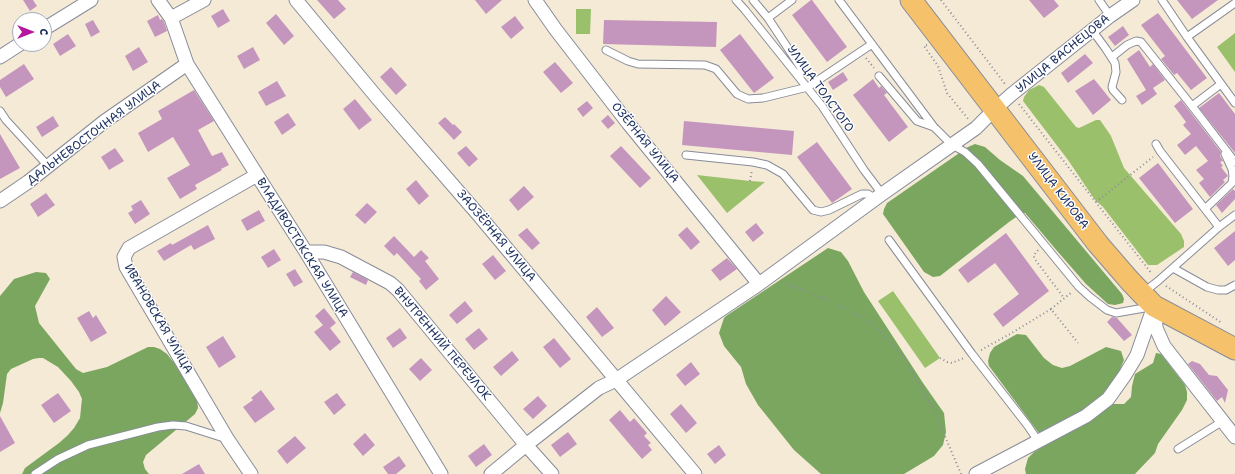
<!DOCTYPE html>
<html>
<head>
<meta charset="utf-8">
<style>
  body { margin:0 }
  #map { position:relative; width:1235px; height:474px; overflow:hidden; background:#f5ead5; font-family:"Shantell Sans",sans-serif }
  canvas { display:block }
  .north { position:absolute; left:12px; top:12px; width:40px; height:40px; box-sizing:border-box; background:#fff; border:1px solid #a4acbf; border-radius:50%; rotate:90deg; font-size:11px; font-weight:700; line-height:16px; text-align:center; color:#1b2f5e }
  .north::after { content:''; display:block; margin:auto; width:14px; height:18px; background:#b5179e; clip-path:polygon(50% 0,100% 100%,50% 72%,0 100%) }
</style>
</head>
<body>
<div id="map">
<canvas width="1235" height="474"></canvas>
<div class="north">С</div>
</div>
<script>
const ctx = document.querySelector('canvas').getContext('2d');
ctx.lineJoin = 'round';
function fillPath(path, color) { ctx.fillStyle = color; ctx.fill(path, 'evenodd'); }
const shape = rows => new Path2D(rows.map(r => 'M' + r).join(''));
function strokePath(path, color, width, dash) { ctx.strokeStyle = color; ctx.lineWidth = width; ctx.lineCap = dash ? 'butt' : 'round'; ctx.setLineDash(dash || []); ctx.stroke(path); }
function drawText(font, color, halo, rows, align = 'center') {
  ctx.font = font + ' "Shantell Sans",sans-serif'; ctx.lineWidth = 3; ctx.setLineDash([]); ctx.textBaseline = 'middle'; ctx.strokeStyle = halo; ctx.fillStyle = color; for (const [text, x, y, turn = 0] of rows) {
    ctx.save(); ctx.translate(x, y); ctx.rotate((+turn || 0) * Math.PI / 180); ctx.textAlign = isNaN(turn) ? turn : align; if (halo) ctx.strokeText(text, 0, 0); ctx.fillText(text, 0, 0); ctx.restore();
  }
}
fillPath(shape([
  [576,9,591,9,590,34,576,34],
  [1235,33,1235,72,1217,47],
  [1039,85,1044,87,1076,127,1079,128,1096,120,1100,120,1111,136,1124,168,1181,234,1184,241,1184,247,1157,265,1148,265,1103,207,1095,200,1068,160,1023,101,1024,97,1029,90],
  [697,175,750,181,765,182,727,213],
  [893,291,940,358,925,368,878,301]
]), '#9ac06c');
fillPath(shape([
  [975,144,985,147,1000,160,1023,176,1122,294,1124,299,1123,303,1115,305,1108,304,1086,284,1058,252,1025,213,1022,213,1009,222,940,276,933,277,924,272,883,214,884,209,887,203,968,147],
  [828,248,841,252,848,261,864,292,923,383,944,413,946,432,943,445,934,456,904,474,821,474,794,450,758,405,746,384,741,367,724,346,719,333,724,318,726,316],
  [36,272,46,273,50,279,35,306,39,323,76,369,83,373,107,367,148,347,154,347,160,349,167,354,175,364,197,400,198,408,195,414,146,455,143,462,145,469,149,474,22,474,25,468,59,443,68,435,74,428,80,418,81,408,82,399,79,392,71,381,58,367,43,358,39,358,33,359,11,369,7,374,3,403,0,413,0,296,14,279],
  [1017,334,1026,335,1044,358,1053,365,1062,368,1070,366,1106,347,1121,351,1124,360,1118,374,1103,394,1081,411,1040,432,1038,432,989,366,988,361,990,353,994,347],
  [1156,353,1161,354,1185,385,1187,392,1187,400,1182,410,1158,444,1155,453,1135,474,1026,474,1025,469,1028,458,1034,452,1098,414,1113,404,1124,404,1131,397,1132,386,1135,374,1153,363]
]), '#7ba660');
fillPath(shape([
  [23,0,33,0,37,6,30,11],
  [317,0,338,0,346,9,334,19],
  [475,0,502,0,486,14],
  [811,0,812,0,847,47,827,62,792,15],
  [1029,0,1054,0,1059,6,1044,18],
  [1177,0,1218,0,1192,19],
  [223,9,230,21,218,28,211,16],
  [1158,13,1207,78,1191,90,1177,73,1174,75,1161,59,1165,56,1141,25],
  [276,14,294,36,284,45,266,23],
  [158,15,160,20,162,19,164,22,167,31,155,37,147,21],
  [515,16,524,28,511,39,501,27],
  [93,20,100,32,91,37,85,24],
  [604,20,717,22,716,47,603,44],
  [1123,26,1129,35,1115,46,1108,37],
  [68,34,76,46,60,56,53,44],
  [740,34,774,78,754,93,720,50],
  [139,47,148,62,133,71,125,56],
  [253,47,260,60,244,69,237,56],
  [1139,50,1150,67,1153,64,1165,80,1153,88,1157,94,1142,105,1136,96,1146,90,1127,59],
  [1085,54,1093,63,1068,83,1061,73],
  [555,62,573,83,561,93,543,72],
  [24,64,34,79,6,97,0,87,0,80],
  [391,67,407,85,396,95,380,77],
  [843,72,848,80,833,90,828,82],
  [873,79,879,88,881,86,887,93,884,95,908,127,889,142,853,95],
  [1094,79,1111,100,1093,115,1075,91],
  [277,81,286,96,266,106,258,92],
  [194,90,214,121,198,130,212,156,222,152,229,165,221,169,222,170,195,185,197,189,180,199,167,178,190,165,173,137,148,152,138,133,162,119,158,111],
  [1219,93,1235,114,1235,153,1199,108],
  [355,99,372,120,359,130,343,109],
  [1181,100,1221,152,1220,156,1223,161,1220,162,1223,166,1221,167,1228,176,1223,180,1225,182,1210,197,1199,183,1204,179,1196,170,1208,161,1196,146,1185,155,1177,145,1191,134,1183,125,1186,122,1174,106],
  [587,101,593,108,583,117,577,109],
  [288,113,296,125,282,135,274,122],
  [608,115,615,123,608,129,601,121],
  [53,116,59,126,42,137,36,127],
  [445,117,453,125,454,124,462,132,454,140,438,123],
  [684,121,794,131,792,155,682,145],
  [0,134,20,168,0,179],
  [817,142,852,189,832,203,797,157],
  [466,146,478,159,469,167,457,153],
  [621,146,651,178,640,188,610,156],
  [115,148,124,161,109,170,101,157],
  [1158,163,1193,209,1175,223,1139,178],
  [416,180,429,196,419,205,406,189],
  [524,186,534,197,518,211,509,200],
  [1233,189,1235,191,1235,199,1222,213,1216,205],
  [46,193,55,205,38,217,30,204],
  [141,200,150,214,135,224,128,213,133,210,131,206],
  [367,203,377,212,365,224,355,215],
  [259,210,265,221,247,231,241,220],
  [756,223,764,233,753,242,745,232],
  [208,225,215,239,194,250,191,245,164,261,157,251,171,243,172,245],
  [687,227,700,242,691,250,678,235],
  [527,228,540,243,532,250,518,235],
  [1235,231,1235,260,1228,266,1214,248],
  [1006,233,1049,291,1003,327,993,314,1019,294,995,263,968,283,958,270],
  [394,236,414,257,421,250,429,258,425,261,439,279,426,290,419,281,421,279,397,253,394,256,384,246],
  [274,249,281,260,268,268,261,257],
  [493,255,506,271,495,280,482,264],
  [727,258,737,269,720,281,711,270],
  [295,269,303,282,294,287,286,274],
  [353,272,368,280,366,285,350,277],
  [666,296,681,312,665,326,652,310],
  [465,301,473,311,457,324,449,315],
  [597,307,614,328,602,337,586,317],
  [324,308,336,323,330,328,341,342,330,351,314,332,323,325,315,316],
  [89,311,93,318,96,315,107,333,91,342,77,318],
  [1112,317,1117,318,1132,335,1124,341,1107,322],
  [400,328,407,338,393,348,386,338],
  [479,328,488,339,474,350,465,339],
  [223,336,236,357,219,368,206,347],
  [554,338,571,359,560,368,543,347],
  [512,351,519,360,501,376,493,367],
  [421,358,432,370,420,381,409,369],
  [1192,361,1200,364,1209,375,1217,376,1228,390,1225,403,1222,397,1217,401,1188,364],
  [691,362,700,374,685,386,676,375],
  [261,390,275,409,255,423,243,407,253,400,251,398],
  [58,393,71,411,54,423,41,405],
  [337,393,346,405,334,415,324,402],
  [538,396,547,406,533,419,523,409],
  [681,404,697,423,686,433,670,414],
  [620,410,630,422,634,418,647,433,644,436,651,443,648,445,652,450,642,459,609,420],
  [0,416,15,443,0,452],
  [568,432,577,444,560,457,551,445],
  [365,433,375,445,363,456,353,444],
  [295,436,306,448,287,464,277,451],
  [484,444,492,455,476,467,468,456],
  [719,445,726,455,715,464,707,454],
  [399,456,406,466,396,474,388,474,383,467],
  [199,464,205,474,182,474]
]), '#c596bd');
const lane = shape([
  [736,0,745,10,822,106,864,170,882,194],
  [753,0,768,18,801,68,801,71,797,74],
  [839,0,934,127,952,145,965,152,978,164,1079,287,1090,297,1107,310,1116,313,1150,307],
  [1099,0,1110,16],
  [1162,0,1187,37,1235,3],
  [768,18,792,0],
  [1092,30,1106,49,1115,63,1116,72,1112,87,1113,90,1122,100],
  [1187,37,1235,103],
  [606,50,628,61,638,64,705,65,716,69,737,94,748,99,763,98,808,87,872,44],
  [1112,57,1127,45,1136,41,1141,42,1192,106],
  [879,76,917,121,934,127],
  [1221,84,1192,106,1235,162],
  [0,111,6,120,49,167],
  [1156,144,1160,151,1219,227],
  [686,155,753,162,767,165,783,174,813,210,821,212,829,210,862,194,868,194,876,199],
  [1205,209,1232,183,1233,176,1232,169,1225,154],
  [889,240,972,354,1028,426,1038,441],
  [1173,268,1207,287,1218,290,1226,290,1235,285],
  [1144,292,1158,281,1219,227,1235,215],
  [1178,449,1223,421],
  [35,474,58,459,88,445,158,427,173,425,186,426,227,439]
]);
const street = shape([
  [158,0,171,18,187,64,257,175,306,252,441,474],
  [296,0,379,100,477,213,695,474],
  [535,0,556,30,628,123,759,284],
  [171,18,204,0],
  [44,29,91,0],
  [0,57,20,44],
  [0,201,28,182,105,121,187,64],
  [306,252,324,252,341,257,390,283,398,290,526,445,552,474],
  [1155,312,1156,328,1164,346,1235,437],
  [251,474,228,440,126,267,124,257,129,248,257,175],
  [491,474,526,445,599,388,616,380,759,284,882,194,976,128,995,109,1012,94,1110,16,1133,0],
  [976,474,1086,416,1108,399,1125,375,1137,355,1154,306]
]);
const primary = shape([
  [911,0,1098,244,1130,281,1154,306,1235,349]
]);
strokePath(lane, '#888c9a', 9);
strokePath(street, '#888c9a', 15);
strokePath(primary, '#888c9a', 23);
strokePath(shape([
  [941,0,1005,84],
  [927,45,924,46,938,66,947,93,969,120],
  [866,58,874,68],
  [1019,104,1152,274],
  [750,181,752,170],
  [1096,202,1153,157],
  [1038,250,1034,255,1034,258,1064,298],
  [781,282,821,297,854,313,875,326,889,341,906,360,933,408,961,474],
  [1166,286,1222,323],
  [1051,309,1072,292],
  [981,350,1010,334,1051,309,1078,343],
  [940,358,947,362,952,363,964,358]
]), '#888c9a', 2, [1, 3]);
strokePath(lane, '#fff', 7);
strokePath(street, '#fff', 13);
strokePath(primary, '#f5c16b', 21);
drawText('12px', '#1b2f5e', '#fff', [
  ["УЛИЦА ВАСНЕЦОВА",1063,54,-39],
  ["УЛИЦА ТОЛСТОГО",820,89,54],
  ["ДАЛЬНЕВОСТОЧНАЯ УЛИЦА",94,133,-37],
  ["ОЗЁРНАЯ УЛИЦА",645,143,51],
  ["УЛИЦА КИРОВА",1058,191,53],
  ["ЗАОЗЁРНАЯ УЛИЦА",496,236,50],
  ["ВЛАДИВОСТОКСКАЯ УЛИЦА",302,248,58],
  ["ИВАНОВСКАЯ УЛИЦА",158,319,60],
  ["ВНУТРЕННИЙ ПЕРЕУЛОК",442,344,50]
]);
</script>
</body>
</html>
